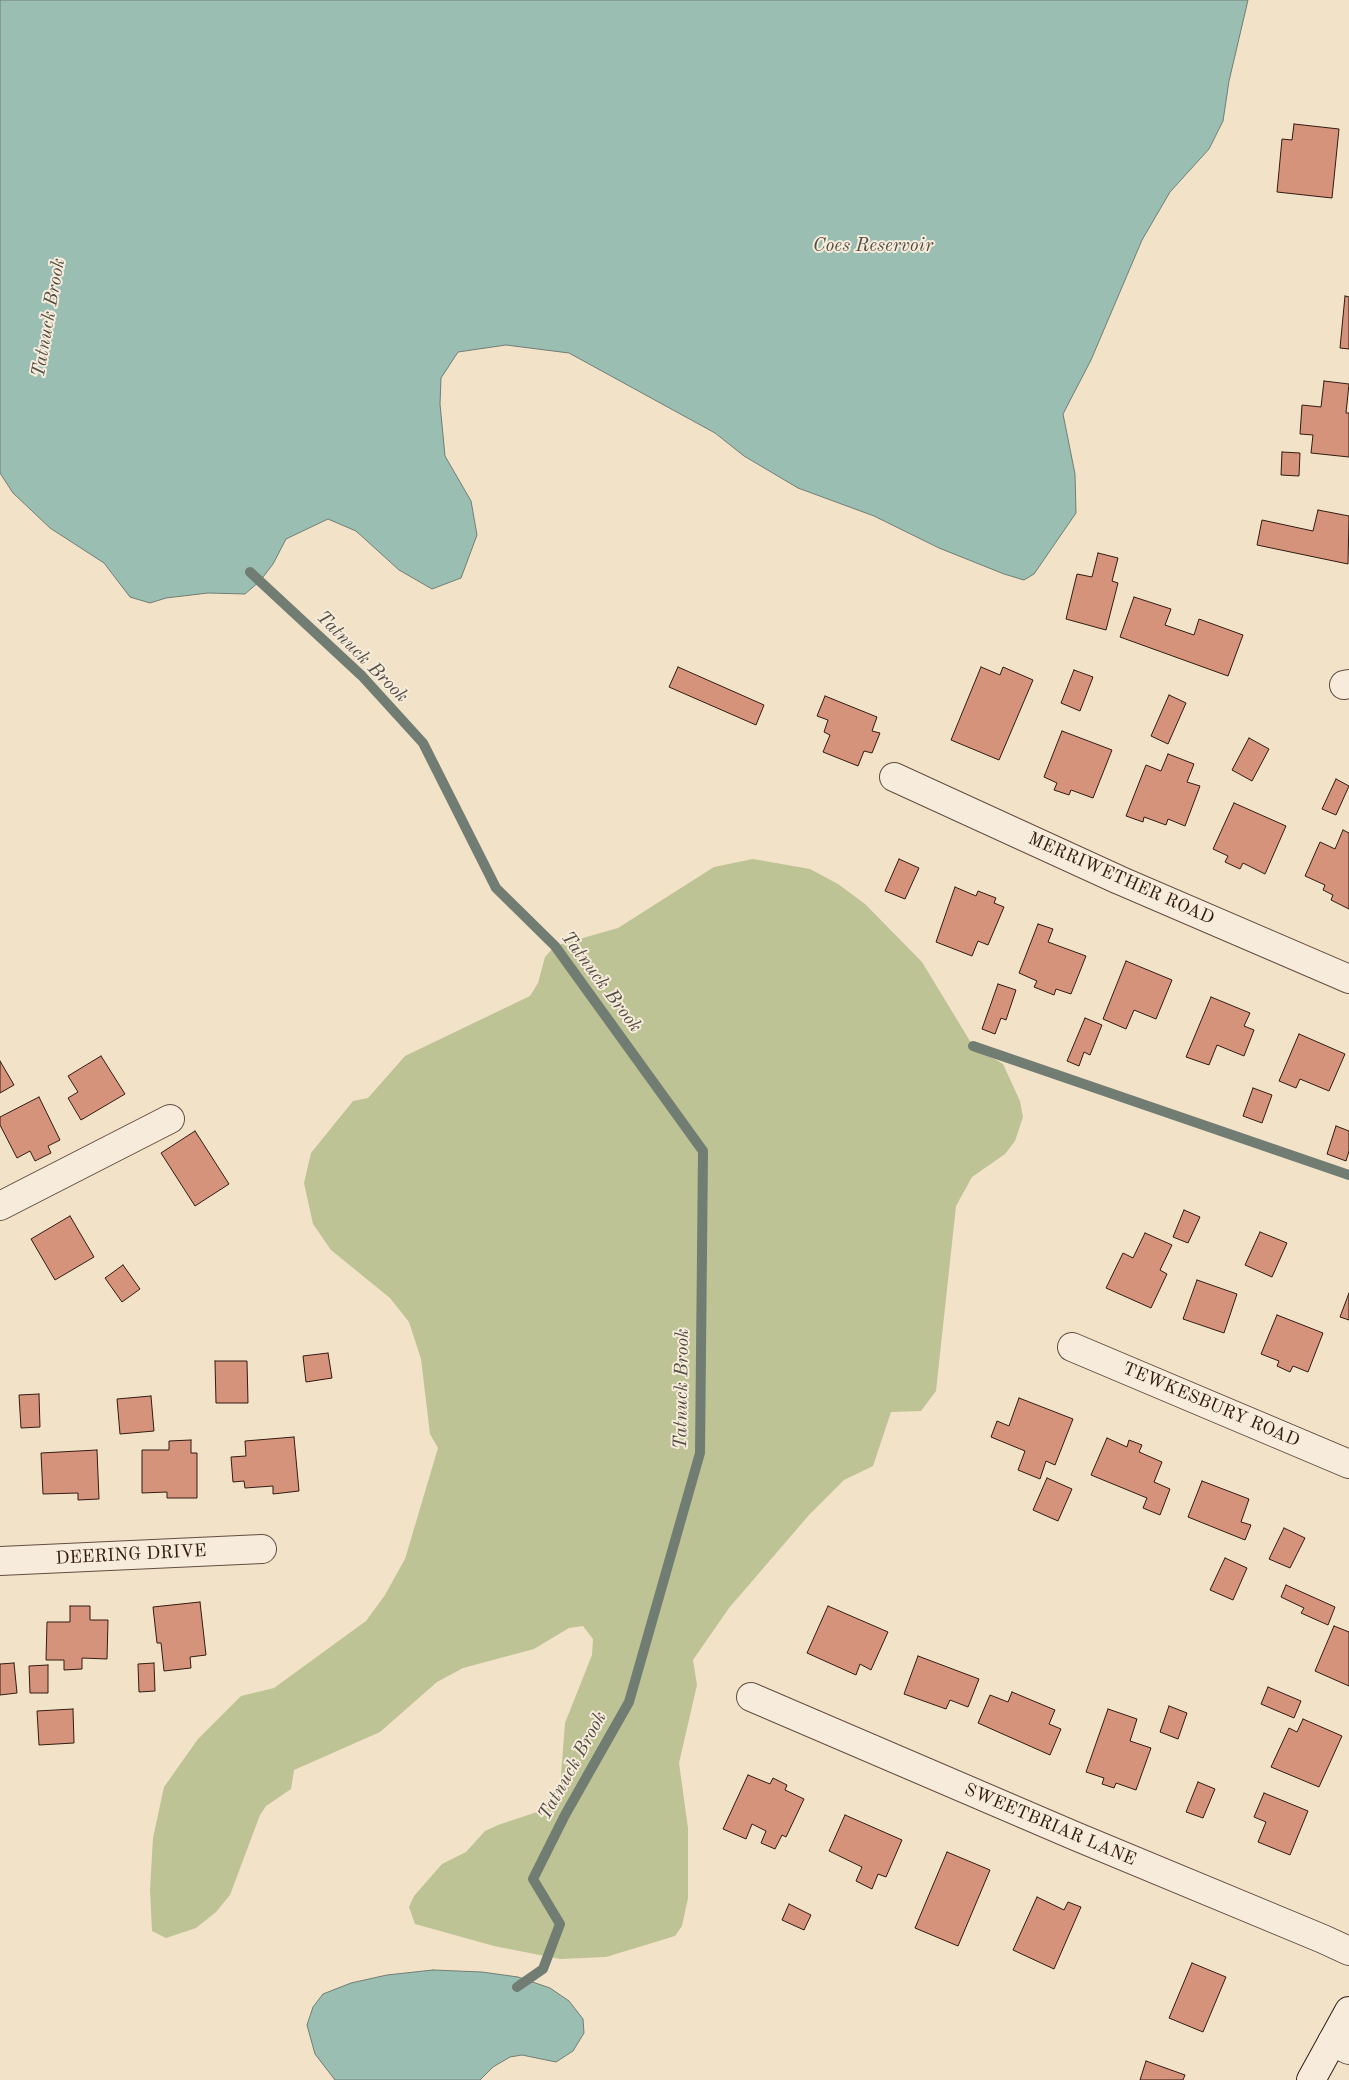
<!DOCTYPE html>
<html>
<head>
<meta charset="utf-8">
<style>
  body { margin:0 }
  canvas { display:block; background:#f2e2c8 }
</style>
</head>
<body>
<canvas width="1349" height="2080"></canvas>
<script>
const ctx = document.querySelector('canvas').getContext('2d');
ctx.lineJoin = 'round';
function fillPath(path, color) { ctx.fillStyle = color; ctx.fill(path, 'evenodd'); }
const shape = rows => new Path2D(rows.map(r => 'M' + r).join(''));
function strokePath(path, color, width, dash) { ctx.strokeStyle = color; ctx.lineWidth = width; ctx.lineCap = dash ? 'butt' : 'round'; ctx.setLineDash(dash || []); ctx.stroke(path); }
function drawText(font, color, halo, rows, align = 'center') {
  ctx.font = font + ' "Old Standard TT",serif'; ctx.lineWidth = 4; ctx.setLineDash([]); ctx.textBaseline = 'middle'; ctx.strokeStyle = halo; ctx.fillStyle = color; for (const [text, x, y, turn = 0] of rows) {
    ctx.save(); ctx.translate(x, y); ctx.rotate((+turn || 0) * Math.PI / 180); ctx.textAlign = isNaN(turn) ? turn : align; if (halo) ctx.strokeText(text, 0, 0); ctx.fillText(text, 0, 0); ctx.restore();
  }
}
fillPath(shape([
  [753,859,810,869,838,884,865,904,922,962,973,1046,1003,1064,1020,1101,1023,1117,1015,1141,1005,1154,972,1177,956,1206,936,1391,921,1411,891,1412,873,1466,844,1480,809,1515,729,1608,693,1660,697,1685,679,1763,688,1828,688,1898,682,1926,675,1936,606,1957,560,1959,494,1946,415,1924,409,1907,414,1896,442,1864,466,1852,485,1831,498,1825,543,1810,560,1788,565,1723,592,1655,593,1639,583,1626,569,1628,534,1649,463,1668,437,1682,380,1732,294,1770,291,1789,266,1806,260,1815,230,1895,216,1912,196,1928,166,1938,152,1931,150,1890,153,1838,164,1787,198,1739,241,1696,274,1688,366,1621,385,1595,405,1559,438,1448,430,1434,421,1359,409,1322,390,1298,331,1250,313,1224,304,1183,311,1153,353,1101,368,1098,405,1056,530,996,538,983,545,957,555,946,618,928,714,867]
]), '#bdc394');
const water = shape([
  [0,0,1248,0,1229,81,1223,121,1209,149,1170,192,1142,240,1091,360,1063,414,1075,474,1076,513,1034,574,1024,580,1004,574,939,548,874,516,798,488,744,456,715,433,569,353,506,345,458,352,441,378,440,404,445,456,471,501,477,535,461,578,432,589,399,570,356,531,328,519,286,539,273,564,260,581,245,594,208,593,166,598,150,603,130,597,104,563,50,528,13,493,0,473,0,0],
  [433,1970,482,1972,518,1977,550,1988,569,2001,583,2019,584,2033,573,2051,556,2062,522,2055,510,2057,493,2067,480,2080,335,2080,315,2054,307,2025,313,2007,323,1994,351,1983,387,1975,433,1970]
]);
fillPath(water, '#9bbeb3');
strokePath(water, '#717d73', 1);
strokePath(shape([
  [250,572,362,676,423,743,496,888,555,946,703,1151,700,1453,629,1702,565,1815,533,1879,560,1924,543,1969,517,1987],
  [973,1046,1349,1175]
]), '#717d73', 10);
const building = shape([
  [1294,124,1339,129,1332,198,1277,192,1282,139,1292,140,1294,124],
  [1345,296,1349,297,1349,349,1340,348,1345,296],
  [1324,381,1349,384,1346,413,1349,413,1349,457,1311,453,1313,435,1300,434,1302,405,1321,407,1324,381],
  [1282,452,1300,453,1299,476,1281,475,1282,452],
  [1318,510,1349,516,1348,564,1257,545,1262,520,1313,531,1318,510],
  [1098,553,1118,558,1112,581,1118,583,1106,630,1066,619,1077,574,1092,577,1098,553],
  [1134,597,1171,609,1165,625,1194,635,1199,619,1243,635,1228,676,1120,637,1134,597],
  [678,667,764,705,756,725,669,687,678,667],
  [981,667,1000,675,1003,667,1033,680,999,760,951,740,981,667],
  [1074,670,1093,677,1080,711,1061,703,1074,670],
  [1169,695,1186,703,1168,744,1151,736,1169,695],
  [825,696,877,717,872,731,880,733,872,753,864,751,858,766,823,752,830,735,824,732,828,720,817,716,825,696],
  [1062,731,1112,750,1093,798,1071,790,1069,795,1054,790,1057,783,1044,777,1062,731],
  [1249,738,1269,749,1252,781,1232,770,1249,738],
  [1168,754,1194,764,1187,782,1200,786,1185,826,1168,819,1166,825,1144,817,1143,822,1126,816,1146,765,1161,771,1168,754],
  [1336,779,1349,786,1336,815,1322,809,1336,779],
  [1234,803,1286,826,1265,874,1243,863,1240,869,1225,862,1228,856,1213,849,1234,803],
  [1343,830,1349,833,1349,909,1331,900,1333,895,1323,890,1325,885,1305,876,1320,842,1335,849,1343,830],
  [899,859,919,868,905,899,885,891,899,859],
  [955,887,976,896,978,891,996,898,994,903,1004,907,988,945,978,941,972,956,936,942,955,887],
  [1038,924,1053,929,1048,942,1086,956,1071,994,1056,989,1054,995,1034,987,1037,981,1019,973,1038,924],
  [1126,961,1172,980,1156,1019,1134,1010,1126,1029,1103,1019,1126,961],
  [998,984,1016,990,1006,1020,1001,1018,995,1034,982,1029,998,984],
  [1211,997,1250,1013,1244,1026,1254,1030,1244,1056,1217,1045,1209,1065,1186,1057,1211,997],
  [1085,1018,1102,1025,1090,1055,1084,1052,1079,1066,1067,1061,1085,1018],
  [1299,1034,1345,1054,1329,1091,1300,1079,1296,1088,1279,1081,1299,1034],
  [101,1056,125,1094,81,1120,68,1098,78,1092,68,1076,101,1056],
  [0,1061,14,1085,0,1093,0,1061],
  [1253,1088,1272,1095,1262,1123,1243,1116,1253,1088],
  [39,1097,60,1140,48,1146,51,1153,35,1161,30,1151,17,1158,0,1125,0,1117,39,1097],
  [1336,1126,1349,1131,1349,1151,1346,1161,1327,1154,1336,1126],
  [195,1131,229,1184,195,1206,161,1153,195,1131],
  [1184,1210,1200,1217,1188,1243,1173,1237,1184,1210],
  [70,1216,94,1257,55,1280,31,1239,70,1216],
  [1260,1232,1287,1243,1272,1277,1245,1265,1260,1232],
  [1145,1233,1172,1245,1160,1270,1167,1274,1151,1308,1106,1288,1123,1253,1133,1258,1145,1233],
  [123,1265,140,1289,122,1302,105,1278,123,1265],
  [1197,1280,1237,1294,1224,1333,1183,1319,1197,1280],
  [1349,1293,1349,1320,1340,1317,1349,1293],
  [1277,1315,1323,1333,1308,1372,1293,1366,1290,1372,1277,1366,1279,1361,1261,1354,1277,1315],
  [328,1353,332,1378,306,1382,303,1356,328,1353],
  [215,1361,247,1361,248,1403,216,1403,215,1361],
  [39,1394,40,1427,21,1428,19,1395,39,1394],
  [151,1396,154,1431,120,1434,117,1399,151,1396],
  [1019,1398,1073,1419,1055,1465,1046,1461,1040,1479,1018,1470,1025,1451,991,1437,997,1421,1009,1426,1019,1398],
  [294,1437,299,1491,273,1494,273,1486,245,1488,244,1481,233,1482,231,1457,246,1456,245,1441,294,1437],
  [1107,1438,1127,1447,1129,1440,1142,1445,1139,1452,1162,1462,1154,1482,1170,1489,1160,1515,1143,1508,1147,1498,1091,1475,1107,1438],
  [191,1440,191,1453,197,1453,197,1498,167,1498,167,1492,142,1493,142,1450,169,1450,169,1441,191,1440],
  [97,1450,99,1499,78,1500,78,1493,43,1494,41,1453,97,1450],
  [1047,1478,1072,1489,1058,1521,1033,1510,1047,1478],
  [1202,1481,1249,1499,1241,1522,1251,1525,1245,1540,1188,1517,1202,1481],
  [1284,1528,1305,1538,1290,1568,1269,1559,1284,1528],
  [1225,1558,1247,1568,1233,1600,1210,1590,1225,1558],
  [1286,1585,1335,1607,1328,1625,1301,1613,1304,1608,1281,1597,1286,1585],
  [200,1602,206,1655,190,1657,191,1668,164,1671,161,1643,157,1643,153,1607,200,1602],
  [70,1606,90,1606,90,1620,108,1620,107,1659,82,1658,82,1669,64,1670,64,1660,46,1660,47,1622,70,1622,70,1606],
  [828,1606,888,1632,871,1670,860,1664,856,1675,807,1653,828,1606],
  [1334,1626,1349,1632,1349,1686,1315,1671,1334,1626],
  [918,1656,979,1679,968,1707,950,1700,946,1709,904,1694,918,1656],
  [14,1663,17,1693,0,1695,0,1664,14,1663],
  [154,1663,155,1691,139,1692,138,1664,154,1663],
  [48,1665,48,1693,30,1693,29,1666,48,1665],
  [1268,1687,1301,1701,1294,1718,1261,1704,1268,1687],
  [1012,1692,1055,1710,1049,1724,1061,1729,1050,1755,978,1723,990,1695,1008,1702,1012,1692],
  [1169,1706,1187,1713,1178,1739,1160,1732,1169,1706],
  [73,1709,74,1743,39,1745,37,1711,73,1709],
  [1108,1709,1137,1719,1130,1741,1151,1748,1136,1790,1116,1783,1114,1788,1102,1784,1104,1778,1086,1772,1108,1709],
  [1303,1719,1342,1736,1319,1787,1271,1767,1289,1728,1297,1732,1303,1719],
  [748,1775,770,1784,773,1778,787,1785,785,1790,804,1799,786,1837,782,1835,775,1849,761,1843,766,1831,752,1824,746,1839,723,1829,748,1775],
  [1198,1782,1215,1789,1203,1818,1186,1812,1198,1782],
  [1264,1793,1308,1811,1290,1855,1258,1842,1266,1822,1254,1817,1264,1793],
  [845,1815,902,1840,886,1877,878,1874,872,1889,856,1881,862,1867,829,1851,845,1815],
  [947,1852,990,1870,958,1946,915,1928,947,1852],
  [1037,1897,1064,1910,1068,1902,1081,1907,1054,1969,1013,1950,1037,1897],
  [789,1904,811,1915,804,1930,782,1920,789,1904],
  [1192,1963,1226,1977,1203,2032,1169,2018,1192,1963],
  [1146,2061,1185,2075,1183,2080,1140,2080,1146,2061]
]);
fillPath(building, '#d6937b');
strokePath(building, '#321b12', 1);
const minor = shape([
  [1344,685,1349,684],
  [894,777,1119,880,1349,979],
  [0,1206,170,1119],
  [1072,1347,1349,1464],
  [0,1561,262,1549],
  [751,1697,1075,1836,1323,1939,1349,1951],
  [1332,2042,1349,2050]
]);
const secondary = shape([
  [1311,2080,1349,2011]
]);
strokePath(minor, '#624d40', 30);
strokePath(secondary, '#321b12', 30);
strokePath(minor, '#f7ecdb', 28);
strokePath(secondary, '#f7ecdb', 28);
drawText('18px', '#321b12', '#f7ecdb', [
  ["MERRIWETHER ROAD",1121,879,24],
  ["TEWKESBURY ROAD",1211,1405,23],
  ["DEERING DRIVE",131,1555,-3],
  ["SWEETBRIAR LANE",1050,1825,23]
]);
drawText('italic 19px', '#524c42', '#f7ecdb', [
  ["Coes Reservoir",873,246],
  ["Tatnuck Brook",49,318,-80],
  ["Tatnuck Brook",362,657,45],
  ["Tatnuck Brook",601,982,53],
  ["Tatnuck Brook",682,1389,-89],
  ["Tatnuck Brook",573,1766,-61]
]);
</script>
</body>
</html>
